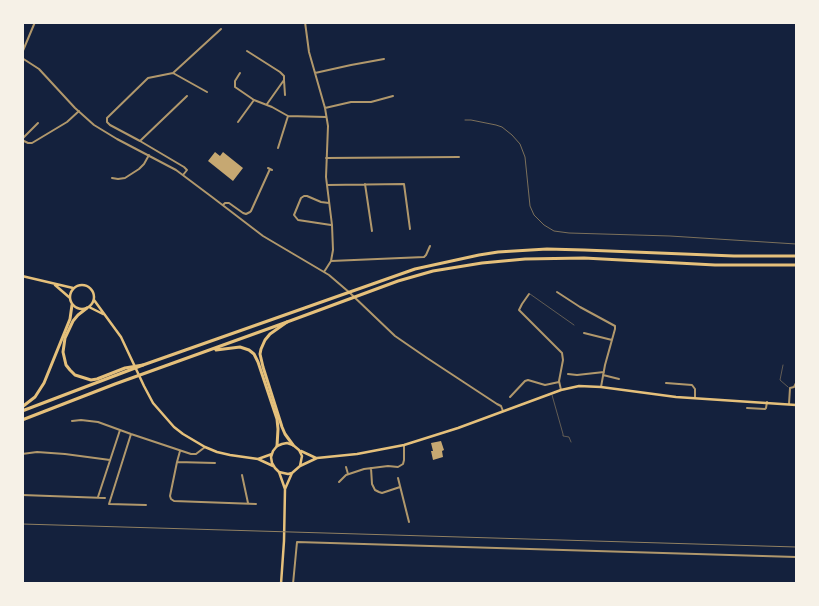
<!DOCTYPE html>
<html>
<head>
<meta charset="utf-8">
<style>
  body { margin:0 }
  #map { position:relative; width:819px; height:606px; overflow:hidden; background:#14213d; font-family:"Public Sans",sans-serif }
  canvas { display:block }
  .frame { position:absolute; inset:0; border:24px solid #f6f1e7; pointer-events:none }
</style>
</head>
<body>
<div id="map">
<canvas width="819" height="606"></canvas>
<div class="frame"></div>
</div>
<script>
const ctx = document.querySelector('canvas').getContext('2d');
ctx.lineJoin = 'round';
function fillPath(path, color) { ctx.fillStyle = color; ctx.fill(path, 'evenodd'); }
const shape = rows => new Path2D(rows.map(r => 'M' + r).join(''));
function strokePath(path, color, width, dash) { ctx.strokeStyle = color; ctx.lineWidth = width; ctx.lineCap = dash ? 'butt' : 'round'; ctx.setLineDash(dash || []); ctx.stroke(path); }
fillPath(shape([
  [215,152,220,156,223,152,243,168,233,181,208,161],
  [441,441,444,450,442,451,443,457,433,460,431,451,433,451,431,443]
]), '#c6a872');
strokePath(shape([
  [465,120,471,120,496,125,502,127,512,135,520,144,525,157,530,206,534,215,544,225,554,231,569,233,670,236,796,244]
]), '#e5c07b', 0.5);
strokePath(shape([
  [530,294,574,325],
  [783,365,780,380,788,387],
  [552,395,563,434,563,436,569,437,571,442]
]), '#b1986c', 0.5);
strokePath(shape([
  [255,22,278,22],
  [305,22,309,52,325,108,328,126,326,177,332,225,333,250,331,261,324,272],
  [247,51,280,72,284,76,284,80,267,104],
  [22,53,35,22],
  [22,58,39,69,75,108,94,125,117,139,176,170,212,197,263,236,329,275,350,293,395,336,427,358,497,404,501,406,503,411],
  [173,73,207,92],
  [240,73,235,81,235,87,254,100,272,107,288,116,326,117],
  [315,73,351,65,384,59],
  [284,80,285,95],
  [325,108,351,102,371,102,393,96],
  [238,122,254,100],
  [22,139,38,123],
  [22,140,28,143,32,143,67,122,79,111],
  [140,141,187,96],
  [278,148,288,116],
  [326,158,459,157],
  [268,168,272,170],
  [183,175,187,170,184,167,140,141,110,125,107,122,107,118,148,78,173,73,221,29],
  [112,178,118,179,125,178,139,169,144,164,149,155],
  [365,184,372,231],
  [327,185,404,184,410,229],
  [329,203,321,202,307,196,304,196,301,198,294,215,298,220,331,225],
  [223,205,225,203,229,203,243,213,246,214,250,212,251,211,270,169],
  [331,261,424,257,426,255,430,246],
  [557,292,580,307,615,326,615,329,605,365,601,387],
  [529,294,522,304,519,310,562,353,563,360,559,381,561,390],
  [584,333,612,340],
  [568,374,577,375,604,372],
  [603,375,619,379],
  [666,383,692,385,695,389,695,398],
  [510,397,525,381,528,380,545,385,559,382],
  [789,404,790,388,794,387,796,383],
  [747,408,765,409,766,408,767,402],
  [72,421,81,420,98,422,131,434,191,454,196,454,205,447],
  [131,434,109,504,146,505],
  [180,451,177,462,170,496,171,499,174,501,256,504],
  [22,454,37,452,65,454,110,460],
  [177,462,215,463],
  [346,467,348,474],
  [371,468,372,484,375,490,379,492,382,493,400,487],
  [242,475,248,503],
  [398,478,409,522],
  [339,482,346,475,364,469,388,466,398,467,403,464,404,460,404,445],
  [22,495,105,498],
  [98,497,120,430],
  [293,584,297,542,796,557]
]), '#b1986c', 2);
strokePath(shape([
  [22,276,73,288],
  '70 297a12 12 0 1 1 24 0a12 12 0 1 1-24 0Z',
  [55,285,70,298],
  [94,300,121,337,144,386,153,403,174,427,183,434,205,447,217,452,230,455,258,459,273,466],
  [89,307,103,314],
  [301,451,316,458],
  [258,459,272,454],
  [300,466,317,458,357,454,404,445,458,428,561,390,579,386,601,387,676,397,796,405],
  [279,472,285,489,284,541,281,584],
  [285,489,292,473,300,466,302,456,299,450,293,445,287,443,282,444,277,446,273,451,271,457,272,463,275,468,279,472,288,474,292,473]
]), '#e5c07b', 2.5);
strokePath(shape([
  [87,308,78,315,73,321,65,338,63,352,66,365,70,370,75,375,91,380,97,379,125,368,143,365,415,269,479,255,498,252,547,249,584,250,734,256,796,256],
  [293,445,285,434,282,427,263,367,260,354,261,349,265,340,270,334,287,322,398,281,433,271,482,263,525,259,584,258,715,265,796,265]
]), '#e5c07b', 3);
strokePath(shape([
  [216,350,240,347,249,350,254,354,258,362,277,419,278,429,277,446],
  [22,407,35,397,44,383,70,319,72,305],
  [22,411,143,365],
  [22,420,115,384,287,322]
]), '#e5c07b', 3);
strokePath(shape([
  [22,524,796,547]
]), '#918062', 1);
</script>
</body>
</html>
